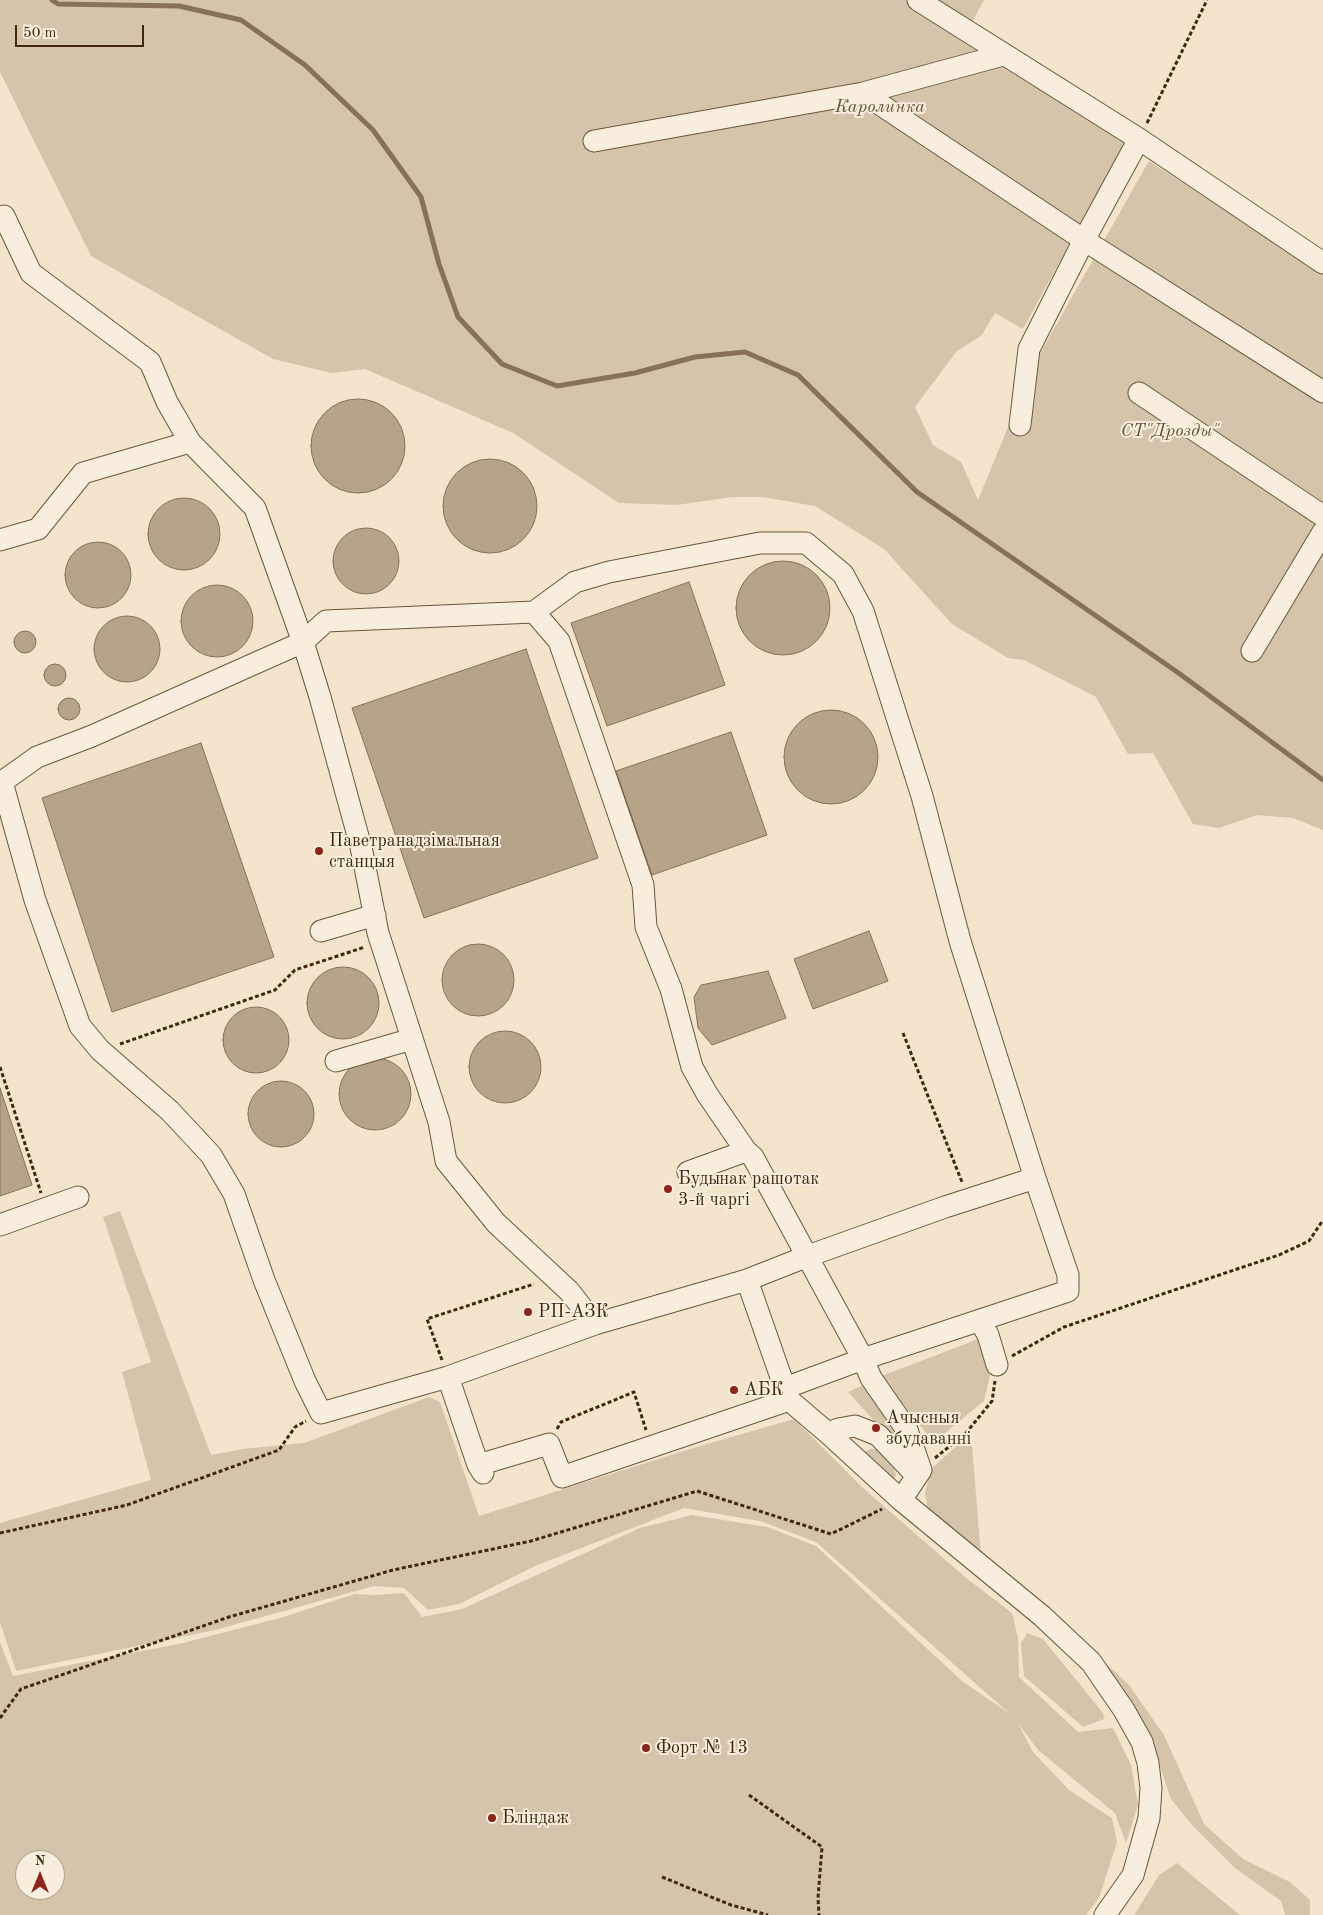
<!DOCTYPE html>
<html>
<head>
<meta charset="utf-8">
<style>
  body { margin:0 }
  #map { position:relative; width:1323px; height:1915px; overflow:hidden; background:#f2e5cb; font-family:"Old Standard TT",serif }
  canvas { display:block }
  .north { position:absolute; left:15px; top:1850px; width:50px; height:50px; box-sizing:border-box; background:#f7eedd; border:1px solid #ae9e89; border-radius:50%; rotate:0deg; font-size:14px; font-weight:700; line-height:20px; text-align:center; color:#41260a }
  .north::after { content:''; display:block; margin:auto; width:18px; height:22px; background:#8f2418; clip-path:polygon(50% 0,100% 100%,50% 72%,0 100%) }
  .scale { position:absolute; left:15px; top:25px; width:129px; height:22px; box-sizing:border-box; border:2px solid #41260a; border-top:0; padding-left:6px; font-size:15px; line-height:18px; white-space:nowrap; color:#41260a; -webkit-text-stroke:4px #f7eedd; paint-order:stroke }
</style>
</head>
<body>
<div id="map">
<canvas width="1323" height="1915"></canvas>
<div class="north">N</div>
<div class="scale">50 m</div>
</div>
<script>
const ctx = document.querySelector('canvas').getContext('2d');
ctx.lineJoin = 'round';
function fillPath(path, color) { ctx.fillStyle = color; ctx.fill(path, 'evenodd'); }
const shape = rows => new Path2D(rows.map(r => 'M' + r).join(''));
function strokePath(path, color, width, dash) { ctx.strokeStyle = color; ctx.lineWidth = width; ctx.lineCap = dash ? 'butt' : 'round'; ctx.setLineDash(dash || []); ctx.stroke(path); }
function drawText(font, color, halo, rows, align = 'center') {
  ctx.font = font + ' "Old Standard TT",serif'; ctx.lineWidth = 4; ctx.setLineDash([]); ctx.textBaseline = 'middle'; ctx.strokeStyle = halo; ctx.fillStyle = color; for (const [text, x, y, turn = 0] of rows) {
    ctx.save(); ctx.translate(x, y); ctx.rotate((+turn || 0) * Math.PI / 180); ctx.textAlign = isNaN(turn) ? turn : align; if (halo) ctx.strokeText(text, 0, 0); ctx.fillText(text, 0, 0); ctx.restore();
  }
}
fillPath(shape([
  [0,0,984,0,963,39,1125,142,1023,329,995,313,981,336,957,351,915,407,933,445,961,462,978,500,1034,364,1149,161,1323,274,1323,830,1293,818,1257,815,1219,828,1193,824,1153,753,1128,754,1096,697,1024,660,1008,658,952,624,884,549,815,506,763,497,732,497,677,505,619,503,513,433,365,369,331,373,273,359,91,256,0,72],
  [120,1211,211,1455,243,1449,304,1443,429,1397,440,1402,479,1516,693,1448,794,1419,862,1487,965,1577,1012,1613,1018,1638,1019,1677,1078,1732,1113,1728,1131,1765,1138,1805,1126,1843,1115,1813,1038,1750,1018,1723,1033,1752,1069,1790,1112,1818,1117,1842,1099,1898,1086,1915,0,1915,0,1642,13,1676,183,1643,280,1618,355,1594,375,1595,404,1593,422,1617,462,1609,640,1528,692,1515,767,1527,816,1546,962,1681,1010,1714,816,1542,760,1521,684,1508,535,1566,459,1604,428,1610,404,1588,374,1586,215,1630,16,1671,0,1622,0,1523,151,1480,122,1372,151,1362,103,1217],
  [25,1860,55,1860,55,1890,25,1890],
  [981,1338,985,1345,990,1376,984,1401,934,1442,879,1377],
  [866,1384,903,1433,910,1461,848,1392],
  [971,1433,974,1470,981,1556,928,1511,925,1493,931,1469],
  [870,1449,877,1449,893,1466,896,1475,894,1479,867,1457,865,1452],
  [1027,1633,1043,1639,1103,1713,1104,1719,1083,1727,1024,1676,1021,1643],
  [1073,1633,1129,1685,1164,1735,1204,1824,1243,1859,1290,1882,1310,1900,1310,1915,1285,1915,1281,1901,1235,1868,1192,1825,1171,1799,1148,1730,1104,1667],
  [1177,1863,1196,1879,1240,1915,1134,1915,1159,1875]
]), '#d4c5aa');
const water = shape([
  '311 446a47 47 0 1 1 94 0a47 47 0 1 1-94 0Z',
  '443 506a47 47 0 1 1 94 0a47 47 0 1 1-94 0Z',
  '148 534a36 36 0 1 1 72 0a36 36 0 1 1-72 0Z',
  '333 561a33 33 0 1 1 66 0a33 33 0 1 1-66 0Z',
  '65 575a33 33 0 1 1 66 0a33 33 0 1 1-66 0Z',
  '736 608a47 47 0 1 1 94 0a47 47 0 1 1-94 0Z',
  [689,582,725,685,607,726,571,623,689,582],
  '181 621a36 36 0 1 1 72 0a36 36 0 1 1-72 0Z',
  '94 649a33 33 0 1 1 66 0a33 33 0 1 1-66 0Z',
  '14 642a11 11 0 1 1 22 0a11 11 0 1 1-22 0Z',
  [526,649,598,858,424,918,352,708,526,649],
  '44 675a11 11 0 1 1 22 0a11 11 0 1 1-22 0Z',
  '58 709a11 11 0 1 1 22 0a11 11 0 1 1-22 0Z',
  '784 757a47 47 0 1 1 94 0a47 47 0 1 1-94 0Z',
  [731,732,767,835,652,875,616,771,731,732],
  [201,743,274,957,112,1012,42,798,201,743],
  [869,931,888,981,813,1009,794,959,869,931],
  '442 980a36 36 0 1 1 72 0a36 36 0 1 1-72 0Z',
  '307 1003a36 36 0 1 1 72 0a36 36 0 1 1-72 0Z',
  [768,971,786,1018,712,1045,698,1028,694,997,701,985,768,971],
  '223 1040a33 33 0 1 1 66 0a33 33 0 1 1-66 0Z',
  '469 1067a36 36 0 1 1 72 0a36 36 0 1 1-72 0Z',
  '339 1094a36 36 0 1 1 72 0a36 36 0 1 1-72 0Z',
  '248 1114a33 33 0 1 1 66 0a33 33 0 1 1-66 0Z',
  [0,1088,32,1185,0,1196,0,1088]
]);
fillPath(water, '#b6a489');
strokePath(water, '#877256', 1);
strokePath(shape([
  [52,0,58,4,179,6,241,20,305,65,373,130,421,197,439,264,458,317,502,364,557,386,635,373,695,357,745,352,798,375,917,492,1180,674,1323,780]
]), '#877256', 5);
const minor = shape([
  [918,0,1139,139,1323,263],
  [863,93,1084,240,1323,392],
  [594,141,863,93,1003,55],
  [4,216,31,273,150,362,167,402,190,442,255,508,303,642,320,697,361,847,378,933,439,1122,446,1161,496,1223,569,1291,595,1324],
  [1139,393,1323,516],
  [1020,425,1029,349,1084,240,1139,139],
  [0,540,38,529,83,473,190,442],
  [534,612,559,641,643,885,646,927,671,989,692,1067,707,1094,746,1151],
  [1252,651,1323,532],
  [321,931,375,915],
  [336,1061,412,1039],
  [688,1172,746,1151,753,1157,863,1359,871,1378,907,1430,921,1470,901,1500],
  [0,1225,78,1197],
  [747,1280,789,1400,829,1434,901,1500,1042,1616,1091,1662,1124,1710,1142,1742,1148,1763,1151,1788,1149,1818,1133,1875,1105,1915],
  [980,1321,988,1335,997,1365],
  [448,1377,478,1465,483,1473],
  [785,1388,863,1359,1068,1291,1068,1275,1035,1178,960,941,922,796,863,611,843,574,806,543,760,543,609,572,575,582,534,612,326,621,303,642,92,736,37,757,2,782,35,900,80,1026,100,1050,170,1111,211,1155,234,1194,264,1280,305,1381,321,1413,448,1377,595,1324,747,1280,808,1256,945,1207,1035,1178],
  [829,1434,838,1429,855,1426,878,1435,917,1476],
  [478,1465,549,1444,562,1477,789,1400]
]);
strokePath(minor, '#6d563a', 23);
strokePath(shape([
  [1147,123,1207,0],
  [903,1033,962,1182],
  [120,1044,275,990,295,970,365,947],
  [0,1067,41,1193],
  [1012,1356,1064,1327,1279,1255,1309,1241,1323,1220],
  [442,1360,427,1319,534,1284],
  [557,1429,561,1422,634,1392,646,1430],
  [935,1458,966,1433,992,1401,995,1381],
  [0,1533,127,1505,279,1450,295,1427,306,1421],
  [0,1718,21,1689,229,1617,393,1570,531,1541,697,1491,831,1534,882,1509],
  [749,1795,822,1847,818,1898,819,1915],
  [662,1877,731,1905,768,1915]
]), '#41260a', 3, [4, 2.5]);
strokePath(minor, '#f7eedd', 21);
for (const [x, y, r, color] of [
  [319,851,5,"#8f2418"],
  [668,1189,5,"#8f2418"],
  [528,1312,5,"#8f2418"],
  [734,1390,5,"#8f2418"],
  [876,1428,5,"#8f2418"],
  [646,1748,5,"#8f2418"],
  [492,1818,5,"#8f2418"]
]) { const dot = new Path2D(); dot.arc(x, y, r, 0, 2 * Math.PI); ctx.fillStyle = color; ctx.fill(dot); strokePath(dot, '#f7eedd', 2); }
drawText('italic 18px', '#664e32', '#f7eedd', [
  ["Каролинка",880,107],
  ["СТ\"Дрозды\"",1170,431]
]);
drawText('18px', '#41260a', '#f7eedd', [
  ["Паветранадзімальная",329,841],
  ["станцыя",329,862],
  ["Будынак рашотак",678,1179],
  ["3-й чаргі",678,1200],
  ["РП-АЗК",538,1312],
  ["АБК",744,1390],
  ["Ачысныя",886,1418],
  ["збудаванні",886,1439],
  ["Форт № 13",656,1748],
  ["Бліндаж",502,1818]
], 'left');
</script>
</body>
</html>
